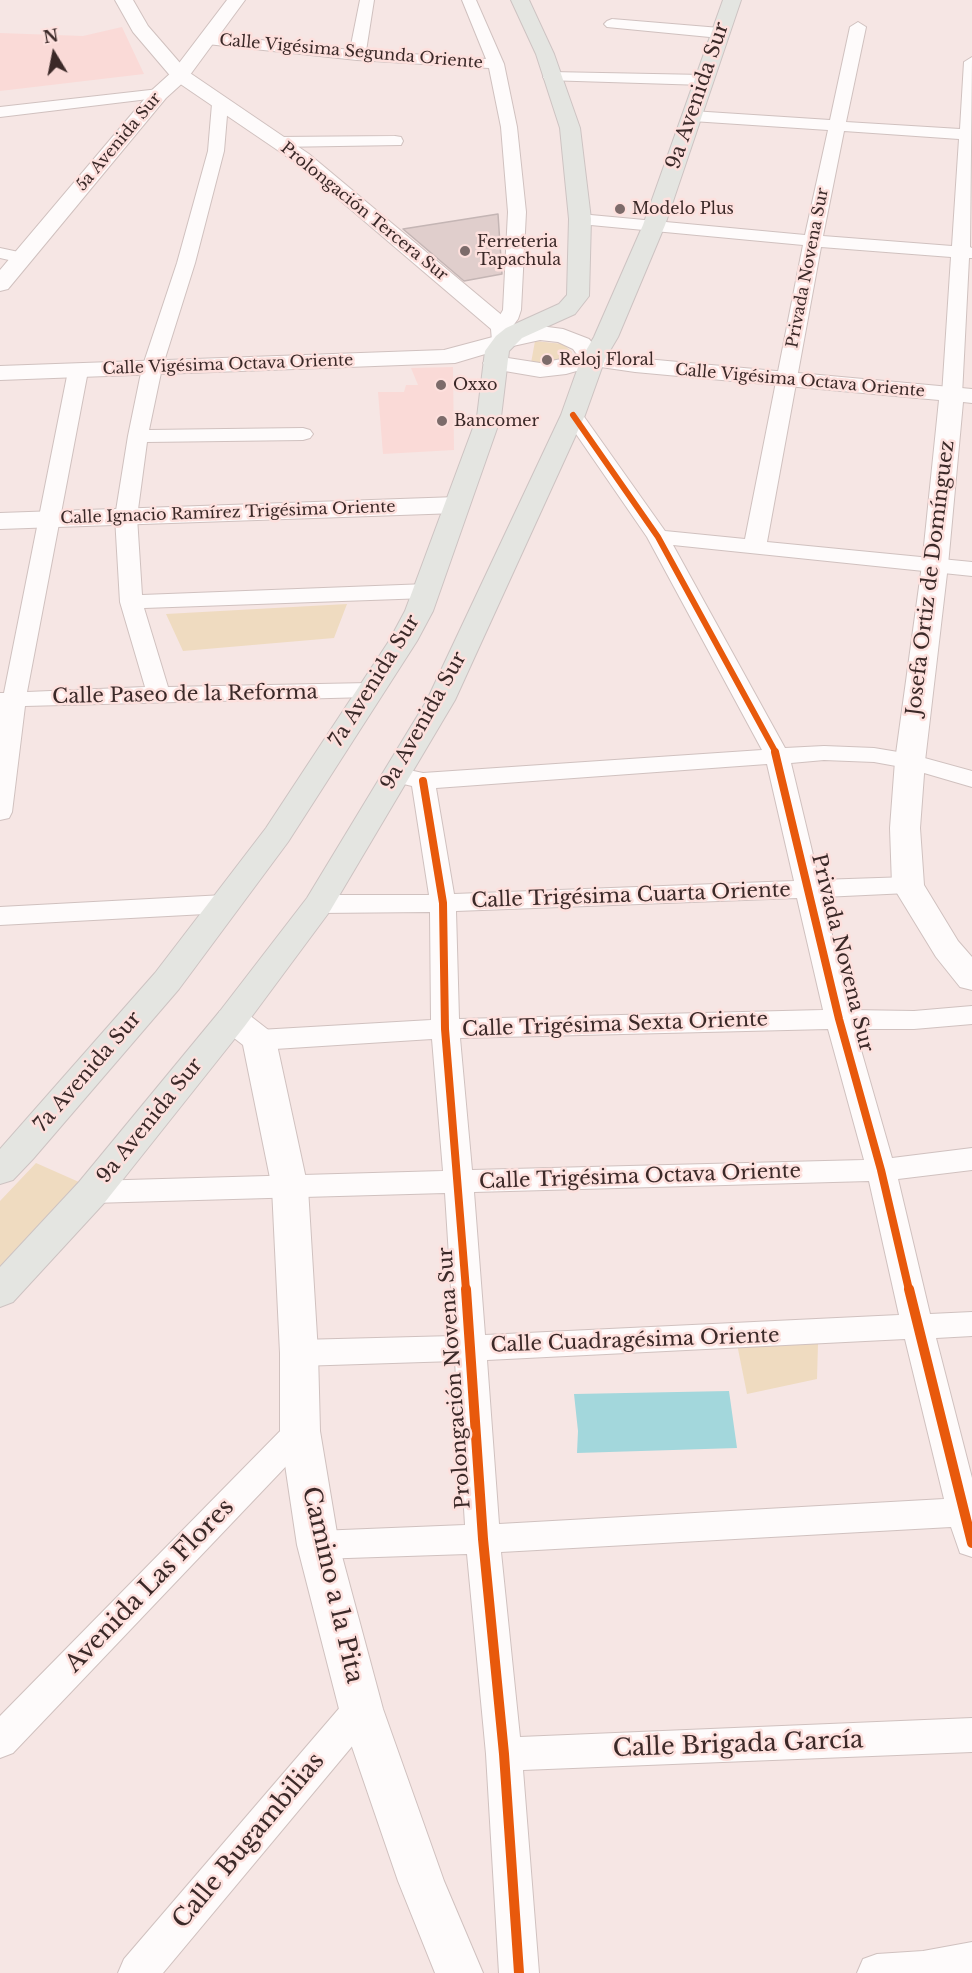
<!DOCTYPE html>
<html>
<head>
<meta charset="utf-8">
<style>
  body { margin:0 }
  #map { position:relative; width:972px; height:1973px; overflow:hidden; background:#f6e6e4; font-family:"Libre Baskerville",serif }
  canvas { display:block }
  .north { position:absolute; left:24px; top:24px; width:60px; height:60px; -webkit-text-stroke:4px #fde0dd; paint-order:stroke; rotate:350deg; font-size:16px; font-weight:700; line-height:24px; text-align:center; color:#3b2928 }
  .north::after { content:''; display:block; margin:auto; width:21px; height:27px; background:#3b2928; clip-path:polygon(50% 0,100% 100%,50% 72%,0 100%) }
</style>
</head>
<body>
<div id="map">
<canvas width="972" height="1973"></canvas>
<div class="north">N</div>
</div>
<script>
const ctx = document.querySelector('canvas').getContext('2d');
ctx.lineJoin = 'round';
function fillPath(path, color) { ctx.fillStyle = color; ctx.fill(path, 'evenodd'); }
const shape = rows => new Path2D(rows.map(r => 'M' + r).join(''));
function strokePath(path, color, width, dash) { ctx.strokeStyle = color; ctx.lineWidth = width; ctx.lineCap = dash ? 'butt' : 'round'; ctx.setLineDash(dash || []); ctx.stroke(path); }
function drawText(font, color, halo, rows, align = 'center') {
  ctx.font = font + ' "Libre Baskerville",serif'; ctx.lineWidth = 5; ctx.setLineDash([]); ctx.textBaseline = 'middle'; ctx.strokeStyle = halo; ctx.fillStyle = color; for (const [text, x, y, turn = 0] of rows) {
    ctx.save(); ctx.translate(x, y); ctx.rotate((+turn || 0) * Math.PI / 180); ctx.textAlign = isNaN(turn) ? turn : align; if (halo) ctx.strokeText(text, 0, 0); ctx.fillText(text, 0, 0); ctx.restore();
  }
}
fillPath(shape([
  [122,27,144,74,0,91,0,33,83,36],
  [453,367,454,450,383,454,378,392,404,392,406,385,418,385,411,368]
]), '#fadad7');
fillPath(shape([
  [535,341,563,344,572,352,570,358,542,363,531,363],
  [347,604,334,638,183,651,166,614],
  [36,1163,79,1182,0,1269,0,1201],
  [737,1344,818,1344,817,1379,747,1394]
]), '#efdbc0');
fillPath(shape([
  [729,1391,737,1448,577,1453,578,1431,574,1394]
]), '#a3d7dc');
const building = shape([
  [498,214,502,274,464,281,403,229,498,214]
]);
fillPath(building, '#e0cecc');
strokePath(building, '#c4b5b4', 1.5);
const minor = shape([
  [360,0,374,0,366,51,486,59,462,0,476,0,504,64,517,127,526,212,521,310,518,319,509,331,495,331,493,327,503,310,508,212,501,127,489,68,357,60,207,44,199,39,207,34,350,50,360,0],
  [612,19,720,28,728,33,720,38,607,27,604,24,607,21,612,19],
  [858,22,866,27,846,122,960,129,964,62,972,57,970,247,972,248,972,258,969,258,962,395,959,399,952,401,945,399,942,395,951,257,821,247,767,542,972,562,972,576,673,545,785,748,824,746,874,748,910,754,972,771,972,787,907,768,874,762,824,760,791,763,819,880,908,877,917,879,921,885,917,891,908,893,823,897,850,1010,914,1011,972,1006,972,1024,914,1029,855,1029,892,1158,972,1148,972,1170,898,1179,930,1314,972,1312,972,1336,936,1338,972,1478,972,1557,960,1553,951,1527,501,1552,520,1737,972,1718,972,1752,523,1770,539,1973,499,1973,486,1754,467,1554,318,1559,306,1555,301,1545,306,1535,318,1531,465,1525,455,1361,299,1366,288,1362,283,1353,288,1344,299,1340,454,1336,445,1193,92,1203,82,1200,77,1192,82,1184,92,1181,443,1171,432,1039,259,1050,249,1047,245,1040,249,1033,259,1030,431,1020,430,912,319,913,310,910,306,904,310,898,319,895,429,895,412,786,395,782,392,777,395,772,404,769,423,773,762,750,647,537,563,415,566,411,573,409,580,411,665,531,745,539,803,245,580,224,574,223,571,219,574,215,580,214,805,235,828,130,692,121,684,116,692,111,830,120,850,27,858,22],
  [844,131,959,139,952,246,823,236,844,131],
  [767,764,794,881,454,894,436,788,767,764],
  [797,898,823,1010,459,1019,456,911,797,898],
  [828,1029,864,1160,472,1170,460,1038,828,1029],
  [869,1181,899,1315,485,1335,474,1192,869,1181],
  [905,1339,944,1499,499,1524,487,1360,905,1339],
  [551,72,704,75,712,80,704,85,545,80,543,77,551,72],
  [159,89,165,91,167,94,165,97,0,117,0,107,159,89],
  [220,99,228,104,224,151,195,263,162,368,149,430,303,428,310,430,313,434,310,438,303,440,147,442,137,517,142,595,427,584,435,586,438,591,435,596,427,598,144,608,168,687,369,683,377,685,381,690,377,695,369,697,25,706,12,812,9,818,0,820,0,693,4,693,68,371,71,367,78,365,85,367,88,371,27,692,145,687,120,602,115,517,128,436,142,368,177,263,208,151,212,104,220,99],
  [395,136,401,137,403,141,401,145,277,147,269,142,277,137,395,136],
  [0,248,28,254,31,258,28,262,22,263,0,258,0,248],
  [224,895,233,898,237,904,233,910,224,913,0,925,0,907,224,895],
  [300,1418,311,1422,316,1431,311,1440,13,1753,0,1758,0,1716,289,1422,300,1418],
  [361,1693,374,1698,379,1709,374,1720,163,1973,118,1973,124,1959,348,1698,361,1693],
  [972,1942,972,1973,857,1973,863,1959,877,1954,923,1951,972,1942]
]);
const tertiary = shape([
  [227,0,245,0,187,79,166,98,8,289,0,291,0,270,152,90,173,71,227,0],
  [504,334,512,336,516,341,512,346,455,363,0,380,0,366,444,350,504,334],
  [457,497,466,500,470,505,466,510,457,513,0,529,0,513,457,497],
  [232,1007,244,1011,271,1032,276,1040,308,1188,318,1353,320,1431,339,1545,383,1709,444,1881,483,1973,435,1973,398,1881,339,1709,297,1545,280,1431,280,1353,272,1188,243,1045,220,1027,215,1019,220,1011,232,1007]
]);
const secondary = shape([
  [115,0,133,0,148,26,187,71,309,154,510,322,514,332,540,326,563,329,589,339,601,353,635,358,972,389,972,403,963,402,948,565,925,761,920,828,924,885,958,941,972,957,972,990,960,987,936,957,892,885,890,828,895,761,922,565,939,400,635,372,594,366,566,374,540,377,487,368,483,363,487,358,495,356,540,363,578,356,573,349,558,342,540,340,504,348,496,346,492,341,491,329,295,162,173,79,133,32,115,0]
]);
const primary = shape([
  [511,0,529,0,554,54,580,128,591,219,589,296,575,314,522,338,509,351,501,417,433,611,417,641,288,842,179,989,33,1159,13,1180,0,1184,0,1149,155,973,266,828,389,641,405,611,477,417,485,351,496,336,506,328,559,304,567,295,569,219,560,128,536,54,511,0],
  [723,0,741,0,665,225,618,337,605,359,585,415,455,700,330,911,244,1027,105,1202,13,1302,0,1307,0,1267,79,1182,220,1011,307,898,427,700,561,415,581,359,594,337,643,225,723,0]
]);
strokePath(minor, '#d0c1bf', 2);
strokePath(tertiary, '#d0c1bf', 2);
strokePath(secondary, '#d0c1bf', 2);
strokePath(primary, '#cdc3c2', 2);
fillPath(minor, '#fefbfb');
fillPath(tertiary, '#fefbfb');
fillPath(secondary, '#fefbfb');
fillPath(primary, '#e4e5e1');
strokePath(shape([
  [573,415,658,537,776,753]
]), '#e8590c', 6);
strokePath(shape([
  [775,752,839,1019,881,1170,909,1290],
  [423,781,443,903,445,1029,466,1290]
]), '#e8590c', 8);
strokePath(shape([
  [466,1289,483,1539,504,1754,519,1973],
  [909,1289,972,1543]
]), '#e8590c', 10);
for (const [x, y, r, color] of [
  [620,209,6,"#7c6b6a"],
  [465,251,6,"#7c6b6a"],
  [547,360,6,"#7c6b6a"],
  [441,385,6,"#7c6b6a"],
  [442,421,6,"#7c6b6a"]
]) { const dot = new Path2D(); dot.arc(x, y, r, 0, 2 * Math.PI); ctx.fillStyle = color; ctx.fill(dot); strokePath(dot, '#fde0dd', 2); }
drawText('16px', '#3b2928', '#fde0dd', [
  ["Calle Vigésima Segunda Oriente",351,52,5],
  ["5a Avenida Sur",119,142,-50],
  ["Prolongación Tercera Sur",364,212,39],
  ["Privada Novena Sur",808,268,-79],
  ["Calle Vigésima Octava Oriente",228,365,-2],
  ["Calle Vigésima Octava Oriente",800,381,5],
  ["Calle Ignacio Ramírez Trigésima Oriente",228,513,-2]
]);
drawText('16px', '#3b2928', '#fde0dd', [
  ["Modelo Plus",632,209],
  ["Ferreteria",477,242],
  ["Tapachula",477,260],
  ["Reloj Floral",559,360],
  ["Oxxo",453,385],
  ["Bancomer",454,421]
], 'left');
drawText('20px', '#3b2928', '#fde0dd', [
  ["9a Avenida Sur",698,96,-71],
  ["Josefa Ortiz de Domínguez",931,578,-83],
  ["7a Avenida Sur",375,681,-58],
  ["Calle Paseo de la Reforma",185,695,-1],
  ["9a Avenida Sur",424,721,-61],
  ["Calle Trigésima Cuarta Oriente",631,896,-2],
  ["Privada Novena Sur",842,953,76],
  ["Calle Trigésima Sexta Oriente",615,1025,-2],
  ["7a Avenida Sur",88,1072,-49],
  ["9a Avenida Sur",150,1121,-51],
  ["Calle Trigésima Octava Oriente",640,1177,-2],
  ["Calle Cuadragésima Oriente",635,1341,-2],
  ["Prolongación Novena Sur",455,1378,-94]
]);
drawText('24px', '#3b2928', '#fde0dd', [
  ["Camino a la Pita",332,1585,77],
  ["Avenida Las Flores",150,1586,-46],
  ["Calle Brigada García",738,1745,-2],
  ["Calle Bugambilias",249,1841,-50]
]);
</script>
</body>
</html>
